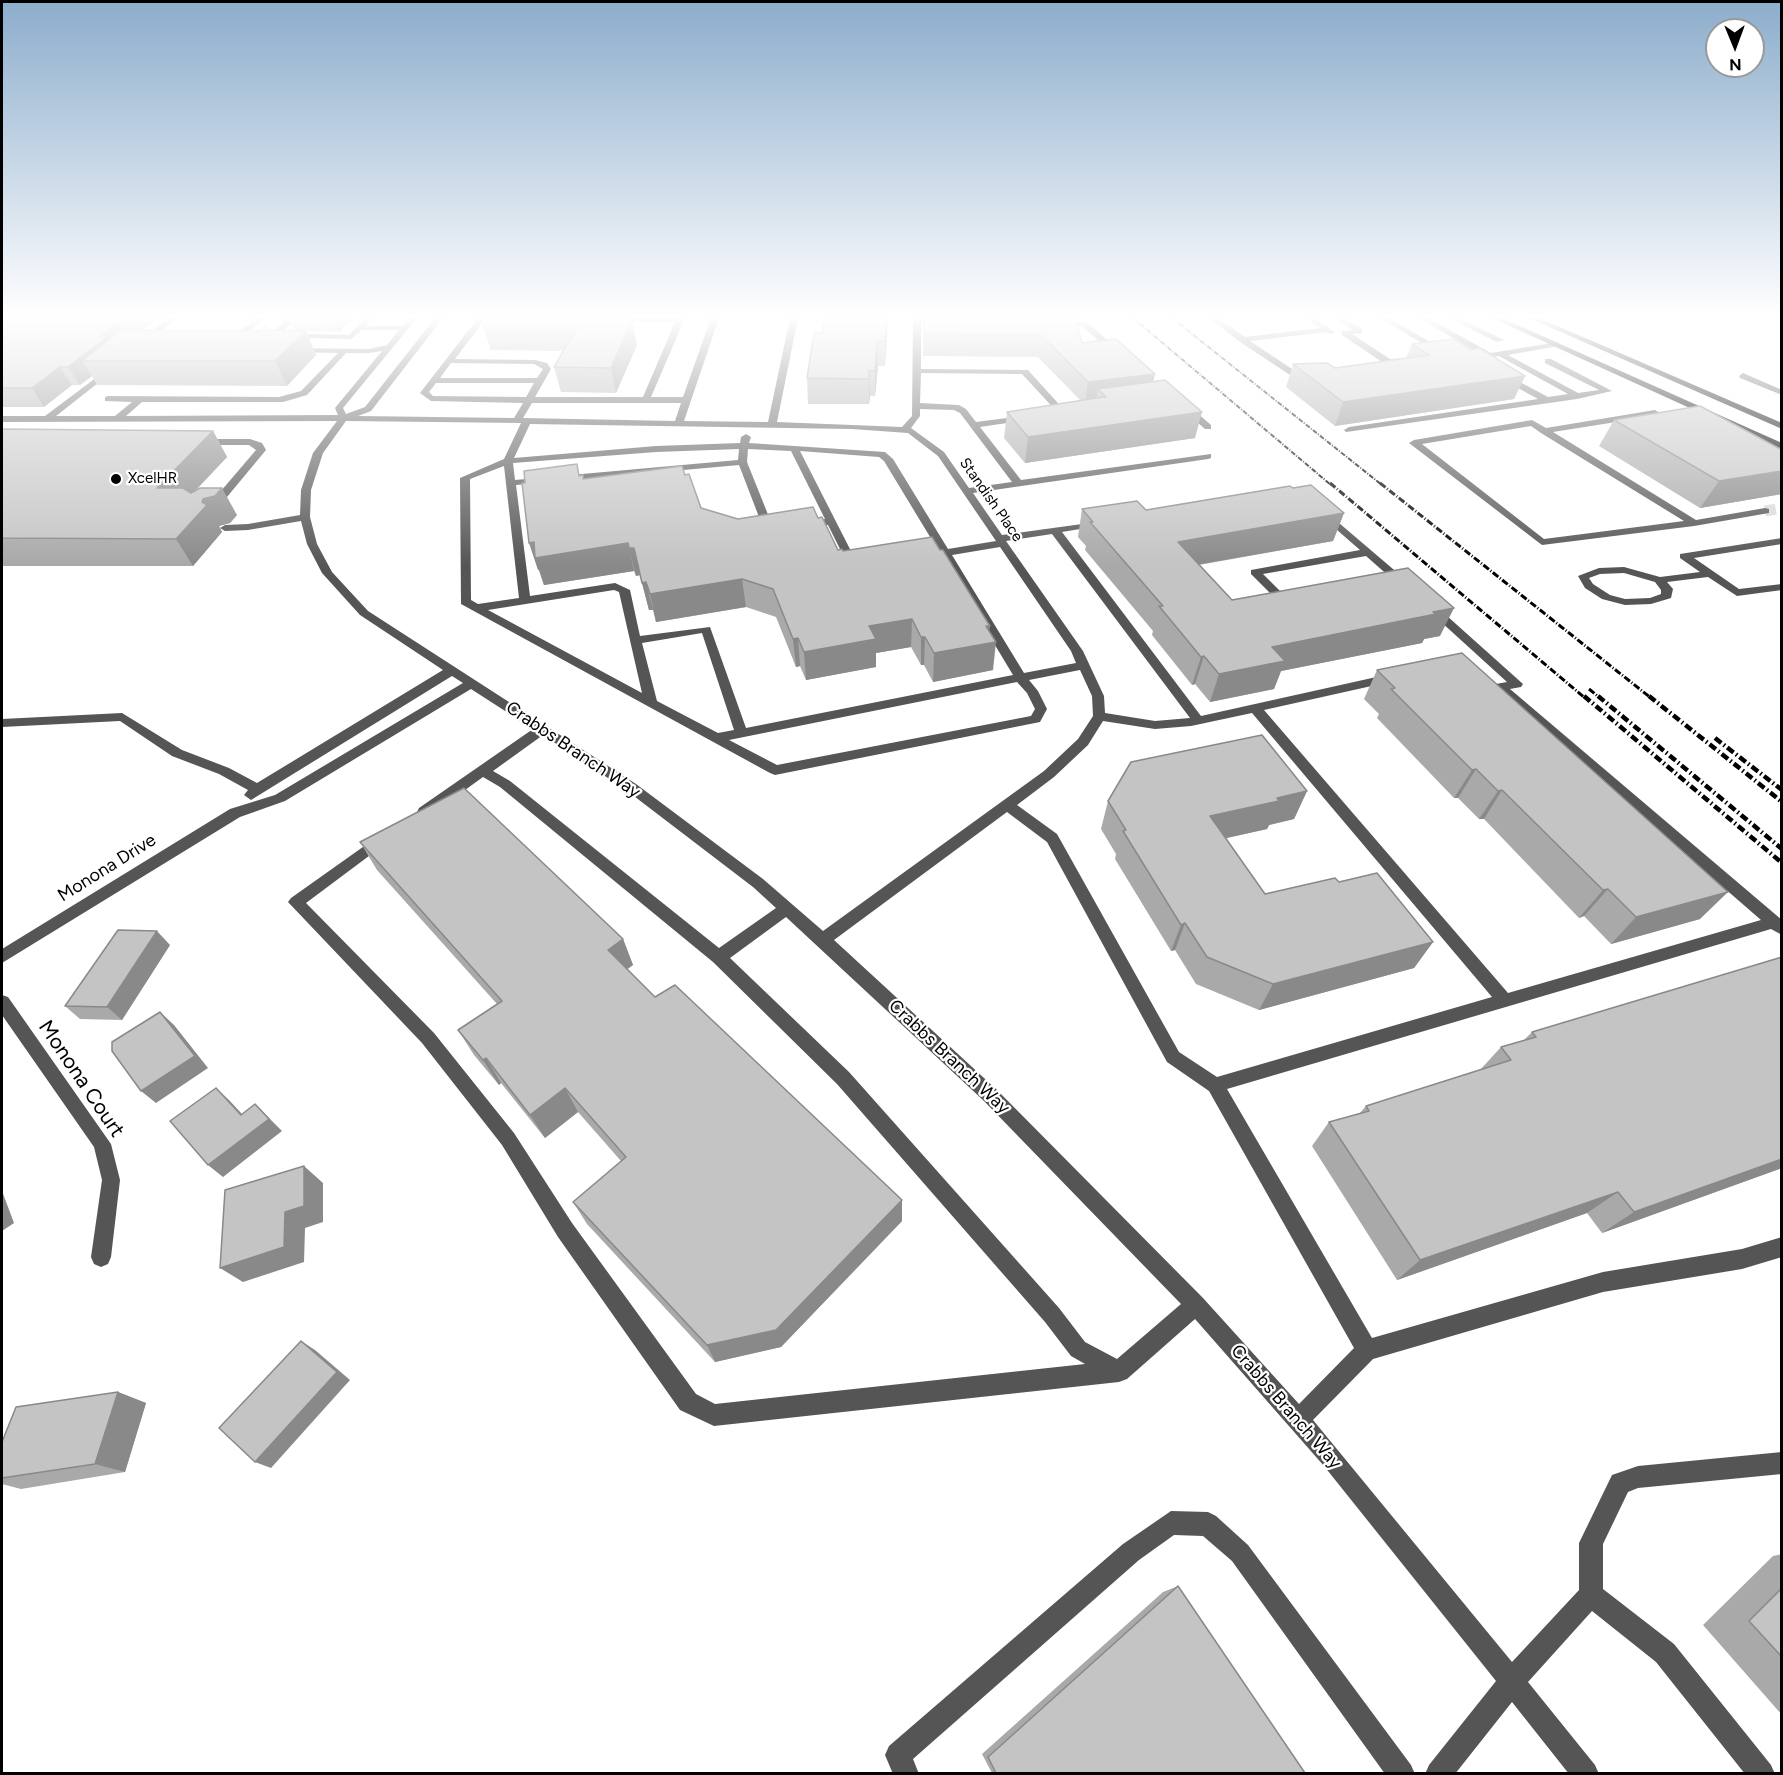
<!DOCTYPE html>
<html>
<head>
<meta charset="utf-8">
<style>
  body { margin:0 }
  #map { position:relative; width:1783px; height:1775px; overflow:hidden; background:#fff; font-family:Figtree,sans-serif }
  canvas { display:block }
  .frame { position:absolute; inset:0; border:3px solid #000; pointer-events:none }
  .north { position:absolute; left:1705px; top:18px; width:60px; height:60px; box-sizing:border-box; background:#fff; border:2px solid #999; border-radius:50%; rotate:179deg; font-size:16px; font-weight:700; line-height:24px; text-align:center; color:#000 }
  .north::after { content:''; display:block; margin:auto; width:21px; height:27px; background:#000; clip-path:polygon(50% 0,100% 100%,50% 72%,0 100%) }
</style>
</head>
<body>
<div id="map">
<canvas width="1783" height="1775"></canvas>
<div class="frame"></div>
<div class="north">N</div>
</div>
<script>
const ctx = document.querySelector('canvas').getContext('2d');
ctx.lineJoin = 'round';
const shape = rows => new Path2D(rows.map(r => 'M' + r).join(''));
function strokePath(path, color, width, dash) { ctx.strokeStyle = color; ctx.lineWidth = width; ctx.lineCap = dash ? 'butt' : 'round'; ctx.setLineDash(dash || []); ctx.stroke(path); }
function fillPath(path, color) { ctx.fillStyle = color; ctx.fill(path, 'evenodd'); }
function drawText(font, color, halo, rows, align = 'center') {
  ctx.font = font + ' Figtree,sans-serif'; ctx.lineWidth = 4.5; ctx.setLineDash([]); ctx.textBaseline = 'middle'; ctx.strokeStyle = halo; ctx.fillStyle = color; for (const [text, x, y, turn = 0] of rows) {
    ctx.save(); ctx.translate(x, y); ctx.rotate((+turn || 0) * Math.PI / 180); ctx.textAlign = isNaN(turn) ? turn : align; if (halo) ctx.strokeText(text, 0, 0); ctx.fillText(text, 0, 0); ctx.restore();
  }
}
strokePath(shape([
  [1765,511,1782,508]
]), '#d9d9d9', 11, [11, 5]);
fillPath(shape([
  [169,318,177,318,144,346,138,346,138,342,169,318],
  [257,318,265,318,234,345,228,345,228,341,257,318],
  [288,318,296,318,282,333,349,335,365,318,373,318,366,326,403,326,409,318,417,318,343,408,346,414,365,407,435,318,443,318,371,411,358,416,514,418,523,403,431,401,420,393,478,318,486,318,455,359,535,360,547,363,551,369,535,397,643,397,675,322,611,321,607,319,685,318,651,397,683,397,711,318,719,318,684,421,768,422,790,318,798,318,777,422,902,427,912,416,913,321,917,319,945,319,945,323,921,323,921,369,1028,370,1066,412,1059,414,1022,374,921,373,920,403,959,405,966,409,976,422,1030,415,1030,419,1027,420,980,427,1021,480,1211,454,1211,458,1208,459,973,493,1002,535,1104,521,1104,525,1062,532,1201,716,1390,674,1394,675,1394,681,1264,710,1508,993,1761,920,1496,690,1494,687,1496,684,1507,682,1429,611,1429,607,1437,607,1523,684,1521,687,1510,689,1782,920,1782,935,1771,929,1227,1089,1372,1338,1603,1272,1742,1249,1782,1237,1782,1257,1742,1269,1603,1292,1373,1359,1313,1420,1512,1662,1579,1590,1579,1543,1612,1475,1638,1466,1782,1452,1782,1474,1638,1488,1628,1492,1603,1544,1603,1589,1674,1644,1771,1765,1775,1774,1745,1774,1656,1662,1592,1611,1528,1682,1595,1765,1599,1774,1569,1774,1512,1702,1455,1774,1425,1774,1429,1765,1496,1681,1324,1466,1195,1319,1127,1379,1119,1382,714,1426,680,1410,558,1237,502,1145,422,1043,288,902,291,898,377,837,387,837,389,841,306,903,434,1033,514,1133,572,1223,696,1394,715,1404,1085,1364,1071,1356,1045,1322,837,1084,713,962,500,787,483,777,429,816,419,816,417,812,419,808,533,729,471,689,285,801,240,817,2,963,2,949,230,809,275,795,463,683,452,676,251,800,244,795,248,790,219,774,172,756,120,721,2,727,2,719,122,713,182,750,229,768,257,783,443,670,360,615,322,573,307,544,301,521,248,530,225,531,220,528,225,525,248,524,300,515,301,490,313,453,337,421,2,422,2,416,45,416,109,368,112,368,112,372,56,416,115,416,132,402,105,401,105,397,108,396,279,397,301,391,338,353,294,352,291,352,291,348,369,349,387,345,399,330,362,330,351,339,275,337,274,331,288,318],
  [382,351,335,408,338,415,126,416,142,402,283,402,307,395,346,353,369,353,382,351],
  [451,363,534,364,543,369,537,378,440,378,451,363],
  [436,383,534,383,526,397,433,396,429,392,436,383],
  [532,403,681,403,675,421,523,418,532,403],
  [920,409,954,410,960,413,1012,482,969,488,944,452,911,428,920,416,920,409],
  [346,421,521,423,504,459,460,478,461,604,770,773,775,775,1040,722,1047,709,1038,691,1029,680,1080,670,1092,696,1093,716,1078,739,1044,771,823,931,763,879,636,784,368,611,332,572,317,544,310,517,311,490,323,453,346,421],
  [530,424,852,429,908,433,938,456,996,541,948,549,893,459,885,452,749,443,751,437,746,434,741,437,740,443,656,446,514,458,530,424],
  [739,449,738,460,515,480,513,463,656,452,739,449],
  [748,449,791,451,825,519,801,525,806,528,828,525,846,561,858,565,863,562,854,557,800,451,879,457,884,461,938,550,930,554,935,557,942,557,1013,675,746,728,710,627,640,636,630,590,615,583,530,596,516,485,739,465,764,530,769,533,777,532,778,530,773,527,747,462,748,449],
  [504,466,519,598,478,604,471,600,470,479,504,466],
  [1052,534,1190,718,1155,721,1105,713,1104,696,1083,651,1006,541,1052,534],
  [1000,547,1071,651,1076,663,1024,673,952,555,1000,547],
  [614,590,619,592,642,693,488,610,614,590],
  [702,633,734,730,718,733,657,701,642,643,702,633],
  [1017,682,1027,693,1035,709,1031,716,777,765,729,740,1017,682],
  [1252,713,1492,997,1217,1077,1179,1052,1057,834,1017,805,1054,777,1088,745,1103,721,1155,729,1191,726,1252,713],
  [543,735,626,790,753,887,776,908,719,948,510,781,493,771,543,735],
  [1007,812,1047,842,1167,1062,1209,1091,1354,1348,1299,1404,1203,1298,996,1089,834,940,1007,812],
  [786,917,984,1101,1181,1304,1117,1359,1085,1342,1059,1308,849,1072,730,958,786,917],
  [1209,318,1218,318,1245,337,1320,328,1305,318,1314,318,1335,332,1331,334,1326,332,1250,341,1310,381,1310,385,1307,386,1240,342,1209,318],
  [1336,318,1345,318,1362,329,1362,333,1352,334,1390,359,1406,358,1410,360,1406,362,1385,364,1342,335,1342,331,1352,330,1336,318],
  [1380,318,1389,318,1449,353,1442,355,1380,318],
  [1419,318,1428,318,1491,353,1558,342,1558,346,1508,355,1578,393,1599,390,1545,363,1545,359,1551,359,1612,391,1577,399,1346,432,1344,430,1349,427,1538,399,1500,378,1500,374,1503,373,1548,397,1568,394,1499,356,1469,361,1469,357,1482,355,1419,318],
  [1449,318,1459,318,1504,340,1497,342,1449,318],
  [1056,320,1087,322,1123,354,1116,356,1082,326,1053,324,1052,322,1056,320],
  [1743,373,1782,390,1782,395,1740,378,1739,376,1743,373],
  [1181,404,1187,404,1211,425,1211,429,1205,429,1181,408,1181,404],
  [1655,410,1676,423,1669,425,1654,416,1553,432,1696,520,1765,508,1769,509,1769,513,1694,526,1542,545,1409,443,1414,440,1532,420,1546,428,1655,410],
  [1531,426,1541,433,1684,521,1544,539,1422,444,1531,426],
  [250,439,262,443,266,450,217,509,209,509,209,505,256,450,249,445,201,445,196,442,201,439,250,439],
  [1325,511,1407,581,1407,585,1399,585,1366,556,1263,574,1286,597,1292,596,1298,599,1288,603,1280,603,1251,574,1251,570,1360,550,1321,516,1321,512,1325,511],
  [1782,538,1782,544,1694,558,1739,589,1782,584,1782,590,1737,596,1708,577,1667,582,1673,589,1671,598,1651,604,1625,605,1602,599,1585,588,1578,576,1599,568,1624,567,1660,577,1700,572,1680,558,1680,554,1782,538],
  [1624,573,1655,582,1661,590,1661,594,1650,598,1625,599,1610,595,1593,584,1589,578,1600,574,1624,573],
  [2,995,8,997,111,1144,120,1180,111,1257,108,1264,101,1267,94,1264,91,1257,102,1180,94,1147,2,1015,2,995],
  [1171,1511,1208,1512,1216,1516,1248,1545,1411,1765,1415,1774,1385,1774,1232,1561,1203,1536,1174,1535,1139,1560,913,1759,919,1774,893,1774,885,1755,889,1746,1123,1544,1171,1511]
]), '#555');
fillPath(shape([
  [1492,318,1502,318,1782,443,1782,450,1492,318],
  [1529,318,1539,318,1782,423,1782,429,1529,318]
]), '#000');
strokePath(shape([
  [1133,318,1331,485],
  [1172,318,1382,485]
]), '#000', 2, [5, 1.5, 1, 1.5]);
strokePath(shape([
  [1330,483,1585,698],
  [1380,483,1651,698],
  [1589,689,1600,698]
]), '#000', 3, [7, 2, 1, 2]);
strokePath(shape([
  [1584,696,1782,863],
  [1598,696,1782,849],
  [1649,696,1782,802],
  [1715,738,1782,790]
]), '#000', 4.5, [8, 3, 1.5, 3]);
fillPath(shape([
  [2,318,158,318,142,331,259,331,267,330,294,330,289,318,353,318,339,332,306,331,316,355,287,386,97,385,92,376,80,385,72,385,44,407,2,407],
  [629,318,637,345,616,393,561,392,554,367,563,351,491,350,483,326],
  [825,318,888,318,885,366,878,366,875,396,870,396,869,404,808,404,807,378,822,333],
  [924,318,1075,318,1082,343,1153,381,1195,438,1025,463,1004,438,1007,412,1081,401,1038,357,923,356],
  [1412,344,1471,350,1525,376,1514,399,1335,426,1286,387,1293,364,1335,368,1406,358],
  [1614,420,1782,450,1782,494,1700,508,1599,446],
  [2,429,213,431,227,457,196,490,237,515,230,523,219,526,222,532,193,566,2,566],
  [580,475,584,479,685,475,701,508,738,519,818,518,838,550,843,551,989,632,993,670,933,682,924,665,921,665,911,647,876,653,876,667,806,680,800,666,796,667,776,617,746,607,656,622,653,610,649,610,640,575,636,576,634,571,544,585,539,570,538,570],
  [1293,488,1344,513,1333,541,1199,565,1232,600,1440,636,1424,639,1422,643,1281,671,1274,689,1210,702,1195,684,1192,685,1152,635,1153,631,1085,550,1086,546,1078,537,1082,509,1146,510],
  [1377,670,1700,919,1611,944,1584,916,1579,918,1484,819,1479,819,1458,798,1454,798,1377,718,1379,714,1364,699],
  [1307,791,1294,819,1269,825,1267,829,1226,838,1265,894,1339,882,1433,942,1414,968,1259,1010,1196,984,1175,950,1171,951,1115,859,1116,854,1101,829,1108,801],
  [360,842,623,939,633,965,627,969,655,997,902,1200,902,1221,781,1347,715,1362,587,1224,573,1202,621,1161,578,1112,545,1138,501,1083,499,1085,474,1055,458,1030,497,1004,377,870],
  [170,945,122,1020,80,1019,65,1006],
  [1782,957,1782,1168,1602,1233,1587,1213,1397,1280,1312,1146,1329,1122,1359,1114,1366,1106,1480,1070,1501,1047,1524,1040,1532,1032],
  [118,1392,146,1403,125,1472,21,1489,2,1484,2,1442],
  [1782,1554,1782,1715,1703,1625,1773,1556],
  [1178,1586,1305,1773,992,1773,982,1754,1163,1592]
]), '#a9a9a9');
fillPath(shape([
  [125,318,158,318,117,350,82,361,92,376,80,385,68,367,100,336],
  [333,318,353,318,339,332],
  [887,318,888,318,888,324,885,366,885,341],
  [632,321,637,345,616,393,611,368],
  [306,331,316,355,287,386,275,361],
  [877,341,878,366,875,396,875,371],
  [60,367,72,385,44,407,32,388],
  [869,371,870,396,869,404],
  [1155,374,1150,396,1106,397,1098,389,1095,404,1085,405,1088,382],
  [1525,376,1514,399,1335,426,1343,402],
  [1202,412,1195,438,1025,463,1028,437],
  [213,431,227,457,173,514,157,488],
  [1782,471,1782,494,1700,508,1719,481],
  [222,488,237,515,230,523,219,526,222,532,193,566,176,539,203,499],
  [1344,513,1333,541,1172,569,1178,542],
  [534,542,628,543,634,571,544,585,539,570,538,570,529,543],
  [629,548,634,548,640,575,636,576],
  [742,579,746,607,656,622,650,594],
  [646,582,653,610,649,610,642,583],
  [1454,608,1440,636,1424,639,1422,643,1281,671,1274,689,1210,702,1219,674,1272,647],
  [912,619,911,647,876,653,876,667,806,680,804,652,869,626],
  [986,626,990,626,988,643,996,642,993,670,933,682,934,653],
  [921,637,925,637,924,665,921,665],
  [798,638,800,666,796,667,793,639],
  [1204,656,1195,684,1192,685,1201,657],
  [1476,769,1458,798,1454,798,1472,770],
  [1502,790,1484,819,1479,819,1498,791],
  [1307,791,1294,819,1269,825,1267,829,1200,844,1210,816,1277,798],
  [1608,889,1584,916,1579,918,1603,890],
  [1728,892,1700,919,1611,944,1636,917],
  [1185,923,1175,950,1171,951,1181,925],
  [157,931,170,945,122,1020,107,1007],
  [623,939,633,965,618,976,608,950],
  [1433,942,1414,968,1259,1010,1273,984],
  [160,1012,174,1025,208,1068,156,1103,141,1091],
  [486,1058,501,1083,499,1085,483,1060],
  [216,1088,229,1100,254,1127,241,1115],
  [565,1088,578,1112,545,1138,530,1115],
  [255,1104,282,1131,223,1177,208,1165],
  [1782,1159,1782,1168,1602,1233,1634,1212],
  [304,1166,323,1183,323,1222,305,1228,304,1262,243,1282,220,1268,285,1212],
  [2,1191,14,1223,2,1231],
  [1618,1192,1587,1213,1397,1280,1420,1260],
  [902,1200,902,1221,781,1347,715,1362,707,1345],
  [301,1341,315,1350,350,1380,271,1468,255,1462],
  [118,1392,146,1403,125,1472,95,1464]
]), '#898989');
const building = shape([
  [2,318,125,318,100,336,108,336,68,367,60,367,32,388,2,388,2,318],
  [490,318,629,318,632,321,611,368,554,367,577,327,483,326,490,318],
  [825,318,887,318,885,341,877,341,875,371,869,371,869,379,807,378,814,333,822,333,825,318],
  [924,318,1075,318,1082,343,1116,339,1155,374,1088,382,1041,335,924,334,924,318],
  [265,326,267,330,306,331,275,361,82,361,121,330,259,331,265,326],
  [1454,339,1471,350,1479,348,1525,376,1343,402,1293,364,1327,363,1335,368,1429,355,1412,344,1454,339],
  [1165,380,1202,412,1028,437,1007,412,1103,397,1106,397,1098,389,1165,380],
  [1700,406,1782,450,1782,471,1719,481,1614,420,1700,406],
  [2,429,213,431,157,488,183,488,191,493,200,488,222,488,215,496,203,499,202,502,207,505,176,539,2,538,2,429],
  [577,464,579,476,583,475,583,479,682,466,685,475,689,474,701,508,738,519,813,507,818,518,822,517,838,550,842,549,843,551,932,537,940,550,943,550,990,626,986,626,996,642,934,653,925,637,921,637,912,619,869,626,876,639,804,652,798,638,793,639,773,589,742,579,650,594,646,582,642,583,634,548,629,548,628,543,535,558,534,542,529,543,522,483,525,483,524,471,577,464],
  [1311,485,1344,513,1178,542,1232,600,1408,568,1454,608,1433,612,1436,614,1272,647,1285,661,1219,674,1204,656,1201,657,1159,606,1163,606,1090,522,1093,522,1082,509,1137,501,1146,510,1290,486,1293,488,1311,485],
  [1462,653,1728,892,1636,917,1608,889,1603,890,1502,790,1498,791,1476,769,1472,770,1391,689,1395,688,1377,670,1462,653],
  [1262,735,1307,791,1277,798,1279,801,1210,816,1265,894,1335,878,1339,882,1377,873,1433,942,1273,984,1207,957,1185,923,1181,925,1123,831,1126,830,1108,801,1131,762,1262,735],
  [464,788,623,939,608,950,655,997,675,985,902,1200,776,1330,707,1345,573,1202,626,1157,565,1088,530,1115,486,1058,483,1060,458,1030,502,1001,360,842,464,788],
  [118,930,157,931,107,1007,65,1006,118,930],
  [1782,957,1782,1159,1634,1212,1618,1192,1420,1260,1329,1122,1369,1111,1366,1106,1511,1060,1501,1047,1536,1037,1532,1032,1782,957],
  [160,1012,195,1056,141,1091,112,1051,112,1042,160,1012],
  [216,1088,241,1115,255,1104,269,1119,208,1165,170,1121,216,1088],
  [304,1166,304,1206,285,1212,284,1247,220,1268,225,1190,304,1166],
  [301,1341,337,1372,255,1462,219,1428,301,1341],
  [118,1392,95,1464,2,1478,2,1442,16,1407,118,1392],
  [1178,1586,1305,1773,996,1773,988,1757,1178,1586],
  [1782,1588,1782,1657,1749,1621,1782,1588]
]);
fillPath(building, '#c4c4c4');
strokePath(building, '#898989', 1.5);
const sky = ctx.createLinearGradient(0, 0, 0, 566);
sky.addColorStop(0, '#8cadcc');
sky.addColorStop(0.56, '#fff');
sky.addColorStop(1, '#ffffff00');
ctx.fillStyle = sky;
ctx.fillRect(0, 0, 1783, 566);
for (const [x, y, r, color] of [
  [116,479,6,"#000"]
]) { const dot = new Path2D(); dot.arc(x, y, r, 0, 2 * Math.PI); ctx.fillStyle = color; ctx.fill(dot); strokePath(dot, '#fff', 2); }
drawText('15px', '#000', '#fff', [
  ["XcelHR",128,479]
], 'left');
drawText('15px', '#000', '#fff', [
  ["Standish Place",991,500,55]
]);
drawText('18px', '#000', '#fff', [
  ["Crabbs Branch Way",573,750,34],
  ["Monona Drive",107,868,-32],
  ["Crabbs Branch Way",949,1057,43],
  ["Crabbs Branch Way",1286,1407,49]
]);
drawText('21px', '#000', '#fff', [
  ["Monona Court",81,1079,56]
]);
</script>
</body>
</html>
